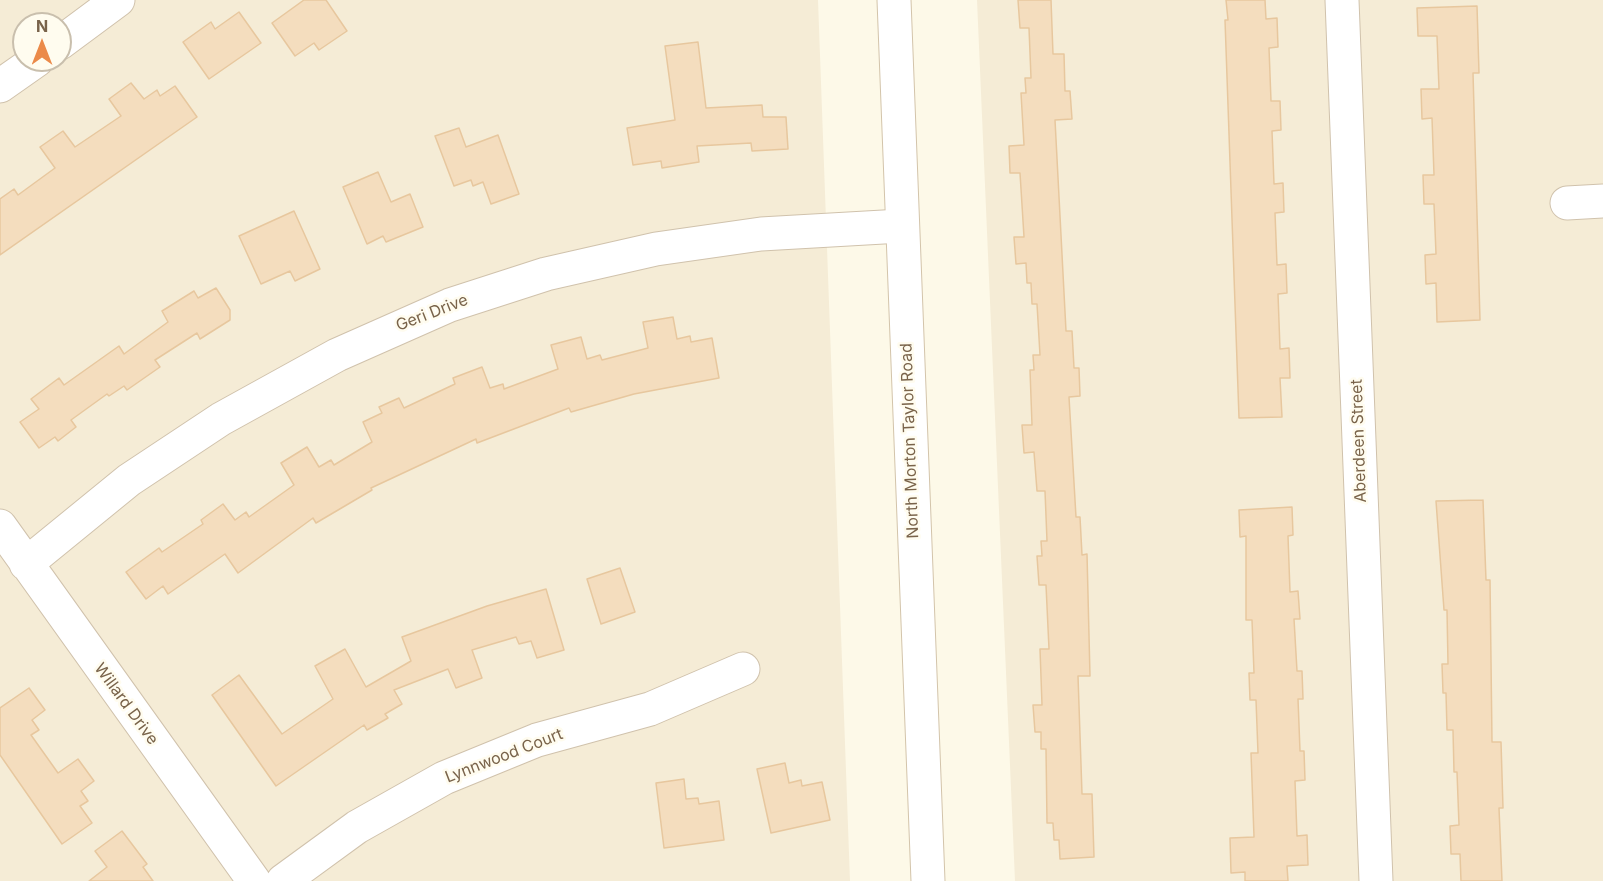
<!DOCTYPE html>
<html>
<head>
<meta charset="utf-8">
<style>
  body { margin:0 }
  #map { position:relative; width:1603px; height:881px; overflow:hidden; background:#fdf9e8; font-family:Inter,sans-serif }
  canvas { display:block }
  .north { position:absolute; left:12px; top:12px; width:60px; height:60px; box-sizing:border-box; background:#fffcef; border:2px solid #c9bfad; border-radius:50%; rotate:0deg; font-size:16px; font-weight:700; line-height:24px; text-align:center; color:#79634a }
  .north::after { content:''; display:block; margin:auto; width:21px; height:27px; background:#eb8a49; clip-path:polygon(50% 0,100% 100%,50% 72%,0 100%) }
</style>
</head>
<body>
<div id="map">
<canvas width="1603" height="881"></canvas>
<div class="north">N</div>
</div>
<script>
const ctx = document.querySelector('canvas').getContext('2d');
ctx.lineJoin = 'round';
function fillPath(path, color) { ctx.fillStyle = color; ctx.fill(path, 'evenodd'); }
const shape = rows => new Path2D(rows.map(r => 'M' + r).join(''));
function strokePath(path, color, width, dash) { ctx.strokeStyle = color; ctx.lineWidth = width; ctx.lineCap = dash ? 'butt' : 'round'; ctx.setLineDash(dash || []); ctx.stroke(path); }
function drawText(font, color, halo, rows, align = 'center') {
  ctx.font = font + ' Inter,sans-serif'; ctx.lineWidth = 5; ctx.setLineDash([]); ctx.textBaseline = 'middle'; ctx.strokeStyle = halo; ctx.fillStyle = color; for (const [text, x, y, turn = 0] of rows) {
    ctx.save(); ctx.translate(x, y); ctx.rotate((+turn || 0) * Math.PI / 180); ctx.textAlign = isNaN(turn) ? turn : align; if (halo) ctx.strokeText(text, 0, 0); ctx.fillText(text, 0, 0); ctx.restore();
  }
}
fillPath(shape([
  [0,0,818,0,850,881,0,881],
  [24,24,60,24,60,60,24,60],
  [977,0,1603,0,1603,881,1015,881]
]), '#f5ecd6');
const building = shape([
  [304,0,326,0,347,31,319,50,314,43,295,56,272,23,304,0],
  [1018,0,1051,0,1053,54,1064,54,1065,91,1070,91,1072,119,1055,120,1066,331,1072,331,1074,368,1079,368,1080,396,1069,397,1076,517,1080,517,1082,555,1087,554,1090,676,1078,676,1082,794,1092,794,1094,857,1060,859,1059,840,1054,840,1053,823,1047,823,1046,749,1041,749,1041,732,1035,732,1033,705,1042,705,1040,649,1049,649,1046,585,1039,585,1037,556,1042,556,1041,541,1047,541,1045,491,1037,491,1034,452,1024,453,1022,425,1032,425,1030,370,1034,370,1033,355,1040,355,1037,304,1032,304,1031,283,1027,283,1026,263,1016,264,1014,237,1024,237,1020,173,1010,173,1009,146,1024,145,1021,93,1026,93,1025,78,1031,78,1029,28,1020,28,1018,0],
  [1226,0,1265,0,1266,19,1277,18,1278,47,1269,48,1271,101,1280,101,1281,130,1272,131,1274,184,1283,183,1284,212,1275,213,1277,265,1286,264,1287,293,1278,294,1280,349,1289,348,1290,378,1280,378,1282,417,1239,418,1225,20,1228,20,1226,0],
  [1477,6,1479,73,1473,73,1480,320,1437,322,1436,283,1426,284,1425,255,1436,254,1434,204,1424,204,1423,175,1434,175,1432,118,1422,119,1421,89,1439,89,1437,36,1418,36,1417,8,1477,6],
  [239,12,261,43,209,79,183,42,211,22,215,29,239,12],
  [698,42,706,108,762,105,763,117,786,117,788,149,752,151,751,143,697,146,699,162,662,168,661,161,633,165,627,128,675,120,665,46,698,42],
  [131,83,144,99,157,90,160,96,175,86,197,117,0,255,0,199,14,189,18,195,55,168,40,147,63,131,75,147,121,116,109,99,131,83],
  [459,128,466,147,498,135,519,194,491,204,483,182,473,186,471,180,454,186,435,136,459,128],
  [378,172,391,202,410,194,423,227,386,242,383,236,367,244,343,187,378,172],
  [294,211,320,269,295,281,290,271,261,284,239,236,294,211],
  [216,288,230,310,230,320,200,339,197,333,155,360,160,367,127,390,124,386,109,396,107,394,71,420,76,427,58,441,55,437,39,448,20,422,39,409,31,399,59,378,64,385,119,346,124,354,168,322,162,311,194,291,198,298,216,288],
  [673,317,677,339,690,336,691,342,712,338,719,378,634,394,571,412,569,408,477,443,476,439,371,488,372,490,316,523,313,518,238,573,225,554,168,594,163,586,146,599,126,572,159,548,162,552,203,524,201,520,223,504,235,520,246,512,249,517,294,485,281,463,307,447,319,467,331,460,334,465,372,442,363,422,382,413,379,407,399,398,404,408,455,384,453,378,482,367,490,388,503,384,504,389,558,369,551,345,581,337,587,359,600,355,602,360,648,348,643,322,673,317],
  [1483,500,1486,580,1490,580,1492,742,1501,742,1503,808,1499,808,1502,881,1461,881,1460,854,1451,854,1450,826,1459,825,1457,772,1454,772,1453,730,1447,730,1446,693,1443,693,1442,664,1448,664,1447,610,1444,610,1436,501,1483,500],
  [1292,507,1293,535,1288,536,1290,592,1298,591,1300,619,1294,619,1297,671,1302,671,1303,699,1298,699,1300,751,1304,751,1305,780,1295,781,1297,836,1307,835,1308,865,1287,866,1288,881,1245,881,1245,872,1231,873,1230,838,1254,837,1251,753,1258,753,1256,700,1250,700,1249,673,1254,673,1252,620,1246,620,1246,536,1240,537,1239,510,1292,507],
  [620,568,635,612,601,624,587,579,620,568],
  [546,589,564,650,537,658,531,641,519,644,516,637,472,650,482,678,456,688,448,669,394,690,402,704,385,714,388,718,367,730,364,725,276,786,212,695,239,675,282,734,333,699,315,666,345,649,366,687,411,661,402,637,487,606,546,589],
  [29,688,45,710,32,720,39,730,31,735,58,773,78,759,94,781,81,791,88,801,80,806,92,823,62,844,0,755,0,708,29,688],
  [785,763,789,783,801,780,802,786,822,782,830,820,771,833,757,769,785,763],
  [684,779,686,799,698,798,699,804,719,801,724,840,664,848,656,783,684,779],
  [122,831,147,864,143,867,153,881,89,881,107,867,95,851,122,831]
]);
fillPath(building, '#f4ddbe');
strokePath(building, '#e7c79e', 1.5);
const street = shape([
  [1342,0,1376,881],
  [60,43,118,0],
  [0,86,37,60],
  [1567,203,1603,201],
  [0,526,254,881],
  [26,564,129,480,221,419,337,355,450,305,546,274,656,249,761,234,901,226],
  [283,881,357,827,444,778,537,740,650,709,743,669]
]);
const secondary = shape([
  [894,0,928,881]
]);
strokePath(street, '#d0c2ac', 35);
strokePath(secondary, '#d3c4aa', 35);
strokePath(street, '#fff', 33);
strokePath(secondary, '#fff', 33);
drawText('16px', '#79634a', '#fffcef', [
  ["Geri Drive",432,313,-21],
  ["North Morton Taylor Road",910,441,-92],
  ["Aberdeen Street",1359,441,-92],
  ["Willard Drive",126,704,54],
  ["Lynnwood Court",504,756,-21]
]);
</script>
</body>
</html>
